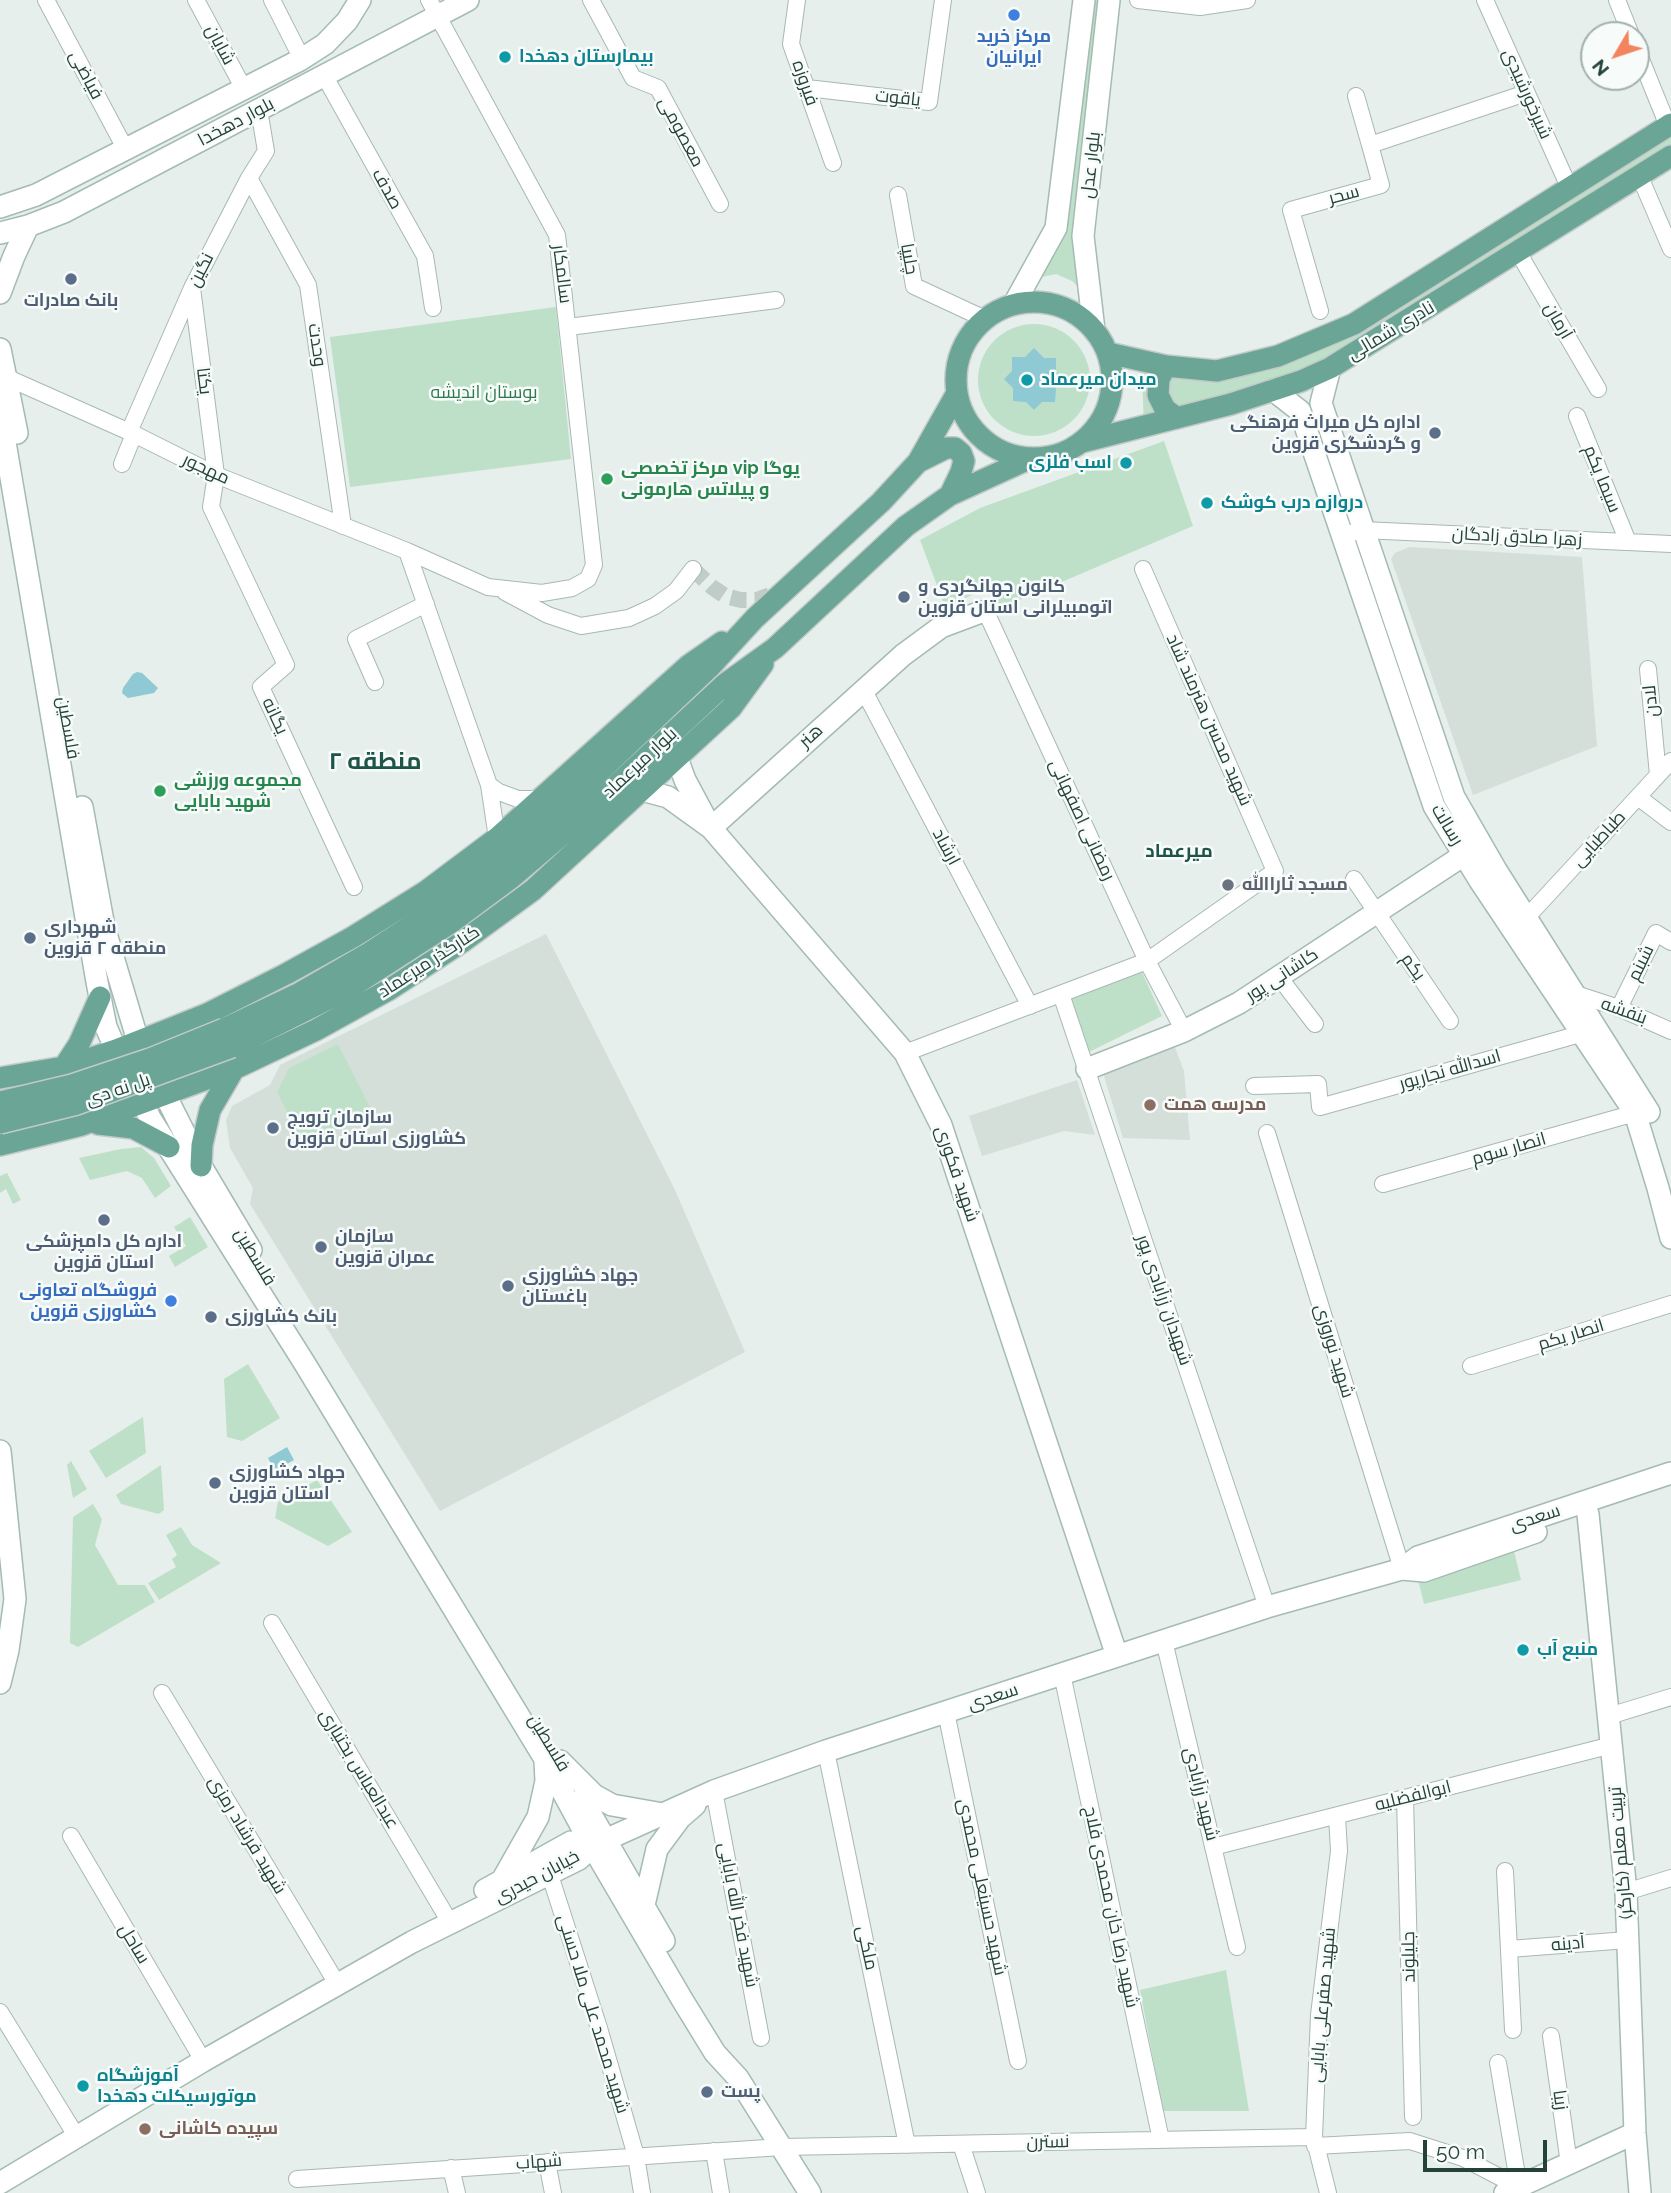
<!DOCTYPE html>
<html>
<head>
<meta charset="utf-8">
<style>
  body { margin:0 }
  #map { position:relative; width:1671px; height:2193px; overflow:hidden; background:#e6efeb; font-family:Raleway,sans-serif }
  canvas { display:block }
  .north { position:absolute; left:1580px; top:21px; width:70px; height:70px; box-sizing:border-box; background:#f7fbf9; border:2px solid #a3b1ad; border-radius:50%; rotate:231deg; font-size:19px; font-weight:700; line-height:28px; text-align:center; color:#24423a }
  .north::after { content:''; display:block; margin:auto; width:24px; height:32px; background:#f4845f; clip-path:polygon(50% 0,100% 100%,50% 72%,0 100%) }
  .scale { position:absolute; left:1423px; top:2140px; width:124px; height:32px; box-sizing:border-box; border:4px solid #24423a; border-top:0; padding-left:9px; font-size:21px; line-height:24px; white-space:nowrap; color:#24423a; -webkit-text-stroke:5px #f7fbf9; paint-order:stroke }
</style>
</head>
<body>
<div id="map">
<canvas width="1671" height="2193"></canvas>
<div class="north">N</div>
<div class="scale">50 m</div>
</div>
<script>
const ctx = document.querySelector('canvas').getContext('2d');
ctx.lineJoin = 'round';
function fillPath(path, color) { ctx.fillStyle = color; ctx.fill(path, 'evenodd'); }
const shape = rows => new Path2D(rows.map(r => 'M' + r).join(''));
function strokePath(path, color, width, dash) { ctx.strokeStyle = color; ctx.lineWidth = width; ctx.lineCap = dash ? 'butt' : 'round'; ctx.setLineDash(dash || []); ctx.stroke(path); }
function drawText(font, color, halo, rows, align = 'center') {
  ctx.font = font + ' Raleway,Cairo,sans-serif'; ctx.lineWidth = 5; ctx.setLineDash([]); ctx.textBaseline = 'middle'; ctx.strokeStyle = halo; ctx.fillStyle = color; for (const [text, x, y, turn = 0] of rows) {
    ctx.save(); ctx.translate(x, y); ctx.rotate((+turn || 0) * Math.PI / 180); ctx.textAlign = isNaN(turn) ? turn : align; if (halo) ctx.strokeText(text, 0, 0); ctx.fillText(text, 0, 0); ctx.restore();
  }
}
fillPath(shape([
  [1409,547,1582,557,1597,746,1473,795,1391,559,1395,553],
  [546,934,675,1190,745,1352,440,1511,250,1204,253,1188,230,1148,226,1120,232,1106,270,1085,280,1065],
  [1174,1045,1184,1071,1190,1140,1123,1138,1103,1073],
  [1077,1080,1095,1135,1064,1131,982,1156,969,1116]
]), '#d4dfda');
fillPath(shape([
  [1084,0,1109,0,1083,236,1090,297,1072,281,1056,274,1028,280,1056,228],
  [1671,124,1671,156,1330,368,1144,426,1142,378,1134,359,1217,371,1354,324],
  [556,307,571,459,350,487,330,337],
  '978 380a56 56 0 1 1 112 0a56 56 0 1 1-112 0Z',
  [1164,441,1193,526,996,610,988,588,945,607,920,540,980,508],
  [1141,970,1162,1016,1089,1052,1070,996],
  [338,1044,373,1113,304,1146,277,1092,289,1068],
  [141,1147,154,1158,171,1186,155,1198,142,1178,127,1171,90,1180,79,1158,121,1149],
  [7,1173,21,1200,13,1204,6,1189,0,1193,0,1176],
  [190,1217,208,1247,175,1267,169,1256,186,1246,174,1227],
  [248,1364,280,1418,242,1441,227,1437,224,1379],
  [143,1417,146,1453,106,1478,89,1451],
  [71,1461,87,1489,73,1498,67,1465],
  [161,1465,164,1510,159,1514,121,1504,116,1495],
  [317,1480,352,1532,328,1546,275,1518,278,1502],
  [93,1504,102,1519,95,1545,118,1585,145,1585,155,1602,78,1647,70,1643,73,1517],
  [181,1527,192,1545,221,1563,159,1600,148,1583,176,1567,172,1559,177,1555,166,1535],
  [1514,1551,1521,1580,1424,1604,1417,1575],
  [1226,1970,1249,2111,1163,2111,1140,1990]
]), '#bfe0c8');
fillPath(shape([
  [1034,348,1044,358,1056,358,1056,371,1064,380,1056,389,1055,402,1042,402,1034,410,1026,402,1013,401,1013,388,1004,379,1012,371,1012,357,1025,357],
  [137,672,142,673,158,688,154,693,128,698,122,693,123,688,133,674],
  [287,1447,294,1460,275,1471,268,1458]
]), '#8ec9d4');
strokePath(shape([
  [693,569,712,587,725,596,741,600,757,600,778,592]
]), '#bfccc8', 16, [16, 8]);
const street = shape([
  [46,0,126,150],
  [196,0,244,89],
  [272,0,302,59],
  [591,0,633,78,658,88,720,204],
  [797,0,791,44,833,163],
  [1138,0,1200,7,1247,0],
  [1485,0,1569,187],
  [1617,0,1631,35],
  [1636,47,1668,126],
  [324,75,425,256,433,308],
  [807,88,929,102,943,0],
  [1356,96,1370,145],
  [1640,177,1671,249],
  [249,178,308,285,343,526],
  [898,195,914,286,985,319],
  [1518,252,1598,389],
  [192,288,216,475,211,507,286,665,261,687,354,887],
  [1320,311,1291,210,1381,185,1370,145,1526,93],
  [569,327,776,300],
  [8,378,134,434,216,475,407,551,488,587,542,593,572,588,588,579,594,565,557,235,429,0],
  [1577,416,1628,542],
  [129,432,192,288,249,178,266,151,259,110],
  [122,464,134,434],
  [1341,536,1362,530,1671,544],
  [407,551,489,785,497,838],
  [505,592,548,615,581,626,629,618,655,606,676,591,693,569],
  [981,612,987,614,1147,961,1184,1031],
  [1648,669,1658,775],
  [375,682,356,639,426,604],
  [863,689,1030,1006],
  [489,785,499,792,518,799,534,799,545,797],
  [1638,797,1671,822],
  [1354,879,1450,1021],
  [1527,917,1671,761],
  [1279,977,1315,1024],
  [1061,994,1267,1607],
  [1576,994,1619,1008,1671,1031],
  [1619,1008,1656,933,1671,942],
  [905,1053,1147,961,1275,871,1143,569],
  [1254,1086,1318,1084,1320,1107,1580,1034],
  [1267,1133,1402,1569],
  [1383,1184,1635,1113],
  [1471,1366,1671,1304],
  [272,1623,445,1914],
  [1164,1641,1237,1947],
  [1062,1674,1161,2140],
  [162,1693,333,1977],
  [946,1712,1018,2061],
  [1609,1716,1671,1697],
  [826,1751,907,2145],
  [714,1791,761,2038],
  [1405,1798,1413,2117],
  [71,1836,198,2052],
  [1213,1847,1612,1745],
  [1505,1871,1513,2030],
  [549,1872,599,2028,636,2156,642,2193],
  [1626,1892,1671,1878],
  [1509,1949,1628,1940],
  [0,2012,72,2129],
  [1551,2036,1569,2164],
  [1498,2063,1519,2187],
  [961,2144,977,2193],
  [1315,2146,1410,2141,1463,2158,1519,2187],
  [714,2151,721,2193],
  [547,2162,553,2193],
  [451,2168,457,2193],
  [297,2179,782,2147,1314,2137],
  [1328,2193,1314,2137,1319,2015,1339,1851,1337,1816]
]);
const secondary = shape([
  [0,207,36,195,300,60,325,44,347,21,360,0],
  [0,233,28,226,64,212,468,0],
  [0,293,14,256,28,226],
  [1014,304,1056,228,1084,0],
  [1094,330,1083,236,1109,0],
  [0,349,17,433],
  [1330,368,1321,403,1454,797,1496,870,1649,1112],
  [1273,390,1300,411,1434,806,1480,881,1635,1113,1658,1188,1671,1238],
  [0,413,97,982,106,1027,116,1050,150,1118,305,1364,545,1759,592,1846,683,2001,715,2053,738,2078,810,2193],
  [677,758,685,780,708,823],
  [642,790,668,797,711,828,905,1053,941,1125,1117,1656],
  [82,807,104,927,138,1041,201,1166,251,1250],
  [711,828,903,655,941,627,981,612],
  [1087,1069,1184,1031,1239,1003,1476,847],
  [0,1451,15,1599,8,1650,0,1683],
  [1588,1514,1626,1892,1635,2133,1640,2193],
  [1402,1569,1424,1571,1536,1532],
  [560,1761,594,1795,612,1805,663,1814],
  [582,1799,664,1941],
  [504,1877,538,1817,546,1781,545,1761],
  [485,1890,571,1842,592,1846],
  [644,1905,657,1849,680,1818,695,1805],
  [0,2183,203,2061,412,1942,579,1859,592,1846,714,1791,826,1751,1267,1607,1402,1569,1418,1557,1671,1473],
  [1505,2193,1635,2133]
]);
const primary = shape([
  '956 380a78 78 0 1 1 156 0a78 78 0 1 1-156 0Z',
  [1108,353,1166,366,1217,371,1278,356,1354,324,1671,124],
  [1166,366,1159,379,1158,395,1165,409,1177,418],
  [1082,442,1231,404,1301,381,1330,368,1671,156],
  [918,462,946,448,955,448,961,453,964,461,961,472,950,495],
  [224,1029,298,994,369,953,438,908,498,862,556,813,710,667,755,618,881,502,918,462,957,393],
  [232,1047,348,989,449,924,511,878,570,828,725,684,775,648,906,526,950,495,1031,458],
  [66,1067,64,1067,79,1044,100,997],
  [0,1078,64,1067,116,1050,162,1032,207,1014,286,974,353,937,425,892,497,838,689,665,722,642],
  [98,1124,133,1128,169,1147],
  [0,1145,82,1125,234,1069,316,1030,390,989,462,942,533,890,731,708,763,664],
  [201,1166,202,1145,210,1110,234,1069]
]);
strokePath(street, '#a8b8b2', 18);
strokePath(secondary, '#a4bbb3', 24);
strokePath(primary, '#c2cac8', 24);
strokePath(street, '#fff', 16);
strokePath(secondary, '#fff', 21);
strokePath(primary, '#6aa596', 21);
const primaryBridge = shape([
  [0,1102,72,1085,150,1059,224,1029],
  [0,1123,77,1104,232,1047]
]);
strokePath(primaryBridge, '#c2cac8', 24, []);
strokePath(primaryBridge, '#6aa596', 21);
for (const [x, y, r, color] of [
  [1014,15,7,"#3f7fe0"],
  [505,57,7,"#0f9aa8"],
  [71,279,7,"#5c6f8a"],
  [1027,380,7,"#0f9aa8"],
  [1435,433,7,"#5c6f8a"],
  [1126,463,7,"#0f9aa8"],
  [607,479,7,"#2e9e5b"],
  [1207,503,7,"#0f9aa8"],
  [904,597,7,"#5c6f8a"],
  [160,791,7,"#2e9e5b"],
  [1228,885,7,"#6b7280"],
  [30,938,7,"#5c6f8a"],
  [1150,1105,7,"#8d6e63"],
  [273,1128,7,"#5c6f8a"],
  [104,1220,7,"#5c6f8a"],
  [321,1247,7,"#5c6f8a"],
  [508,1286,7,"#5c6f8a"],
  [171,1301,7,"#3f7fe0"],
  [211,1317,7,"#5c6f8a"],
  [215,1483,7,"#5c6f8a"],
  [1523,1650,7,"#0f9aa8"],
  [83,2086,7,"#0f9aa8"],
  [707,2092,7,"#5c6f8a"],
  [145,2129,7,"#8d6e63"]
]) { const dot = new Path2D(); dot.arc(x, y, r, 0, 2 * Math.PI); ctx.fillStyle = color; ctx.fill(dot); strokePath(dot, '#f7fbf9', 2.5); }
drawText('bold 18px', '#366cbe', '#f7fbf9', [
  ["مرکز خرید",1014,37],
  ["ایرانیان",1014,58],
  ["فروشگاه تعاونی",157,1291,"right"],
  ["کشاورزی قزوین",157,1312,"right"]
]);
drawText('18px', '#24423a', '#f7fbf9', [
  ["شایان",220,45,62],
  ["فیاضی",86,75,62],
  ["فیروزه",805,83,71],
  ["شیرخورشیدی",1527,94,66],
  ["یاقوت",898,98,6],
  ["بلوار دهخدا",236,122,-28],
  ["معصومی",681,132,62],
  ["بلوار عدل",1091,165,-84],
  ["صدف",387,189,61],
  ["سحر",1344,195,-15],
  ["چلیپا",909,259,80],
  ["نگین",201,270,-63],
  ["سالمکار",562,274,83],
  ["آرمان",1558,321,60],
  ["نادری شمالی",1391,331,-31],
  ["وحدت",317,345,82],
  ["یکتا",204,381,83],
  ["مهجور",206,469,25],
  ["سیما یکم",1602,479,68],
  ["زهرا صادق زادگان",1517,537,3],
  ["لادن",1651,701,-96],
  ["یگانه",275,716,65],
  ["شهید محسن هنرمند شاد",1209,720,66],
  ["فلسطین",68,728,80],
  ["هنر",811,736,-42],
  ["بلوار میرعماد",640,763,-43],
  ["رمضانی اصفهانی",1082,820,65],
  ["رسالت",1447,825,59],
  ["طباطبایی",1599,839,-47],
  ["ارشاد",946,847,62],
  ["کنارگذر میرعماد",429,962,-33],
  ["شبنم",1641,963,-64],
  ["یکم",1413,967,55],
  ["کاشانی پور",1282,975,-33],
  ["بنفشه",1624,1011,20],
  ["اسدالله نجارپور",1450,1070,-16],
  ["پل نه دی",118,1090,-19],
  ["انصار سوم",1509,1149,-16],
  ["شهید فکوری",957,1174,71],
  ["فلسطین",255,1257,59],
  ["شهیدان زرآبادی پور",1164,1300,71],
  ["انصار یکم",1571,1335,-17],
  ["شهید نوروزی",1334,1351,73],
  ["سعدی",1535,1518,-18],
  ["سعدی",993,1697,-18],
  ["فلسطین",549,1743,59],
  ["عبدالعباس بختیاری",359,1769,59],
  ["شهید زرآبادی",1201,1794,76],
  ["ابوالفضلیه",1413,1796,-14],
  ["شهید فرشاد رمزی",247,1835,59],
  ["تربیت معلم (کارگر)",1621,1853,-95],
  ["خیابان حیدری",537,1877,-28],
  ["شهید حسینعلی محمدی",982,1887,78],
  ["شهید رضا خان محمدی فلاح",1111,1907,78],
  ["شهید فخر الله بابایی",738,1915,79],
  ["ساحل",134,1944,59],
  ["آدینه",1568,1944,-5],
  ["ملکی",867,1948,78],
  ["جلیلوند",1409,1957,-91],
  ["شهید صفرعلی بابایی",1323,2005,-85],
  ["شهید محمد علی ملا حسنی",593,2014,73],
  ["زیبا",1560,2100,82],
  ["نسترن",1048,2142,-1],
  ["شهاب",539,2162,-4]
]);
drawText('bold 18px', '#0d838f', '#f7fbf9', [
  ["بیمارستان دهخدا",519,57],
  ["میدان میرعماد",1041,380],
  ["اسب فلزی",1112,463,"right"],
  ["دروازه درب کوشک",1221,503],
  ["منبع آب",1537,1650],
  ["آموزشگاه",97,2076],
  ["موتورسیکلت دهخدا",97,2097]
], 'left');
drawText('bold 18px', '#4e5e75', '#f7fbf9', [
  ["بانک صادرات",71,301,"center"],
  ["اداره کل میراث فرهنگی",1421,423,"right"],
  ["و گردشگری قزوین",1421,444,"right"],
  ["کانون جهانگردی و",918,587],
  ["اتومبیلرانی استان قزوین",918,608],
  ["شهرداری",44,928],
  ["منطقه ۲ قزوین",44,949],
  ["سازمان ترویج",287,1118],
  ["کشاورزی استان قزوین",287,1139],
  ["سازمان",335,1237],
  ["عمران قزوین",335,1258],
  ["اداره کل دامپزشکی",104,1242,"center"],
  ["استان قزوین",104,1263,"center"],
  ["جهاد کشاورزی",522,1276],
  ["باغستان",522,1297],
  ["بانک کشاورزی",225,1317],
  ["جهاد کشاورزی",229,1473],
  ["استان قزوین",229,1494],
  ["پست",721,2092]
], 'left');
drawText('18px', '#2d7a4b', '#f7fbf9', [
  ["بوستان اندیشه",484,393]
]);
drawText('bold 18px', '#27864d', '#f7fbf9', [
  ["مرکز تخصصی vip یوگا",621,469],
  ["و پیلاتس هارمونی",621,490],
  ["مجموعه ورزشی",174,781],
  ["شهید بابایی",174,802]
], 'left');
drawText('bold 18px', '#5b616d', '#f7fbf9', [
  ["مسجد ثاراالله",1242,885]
], 'left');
drawText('bold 18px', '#785e54', '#f7fbf9', [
  ["مدرسه همت",1164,1105],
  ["سپیده کاشانی",159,2129]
], 'left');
drawText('bold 19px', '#1f5548', '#f7fbf9', [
  ["میرعماد",1179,851]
]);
drawText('bold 24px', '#1f5548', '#f7fbf9', [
  ["منطقه ۲",375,762]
]);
</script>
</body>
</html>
